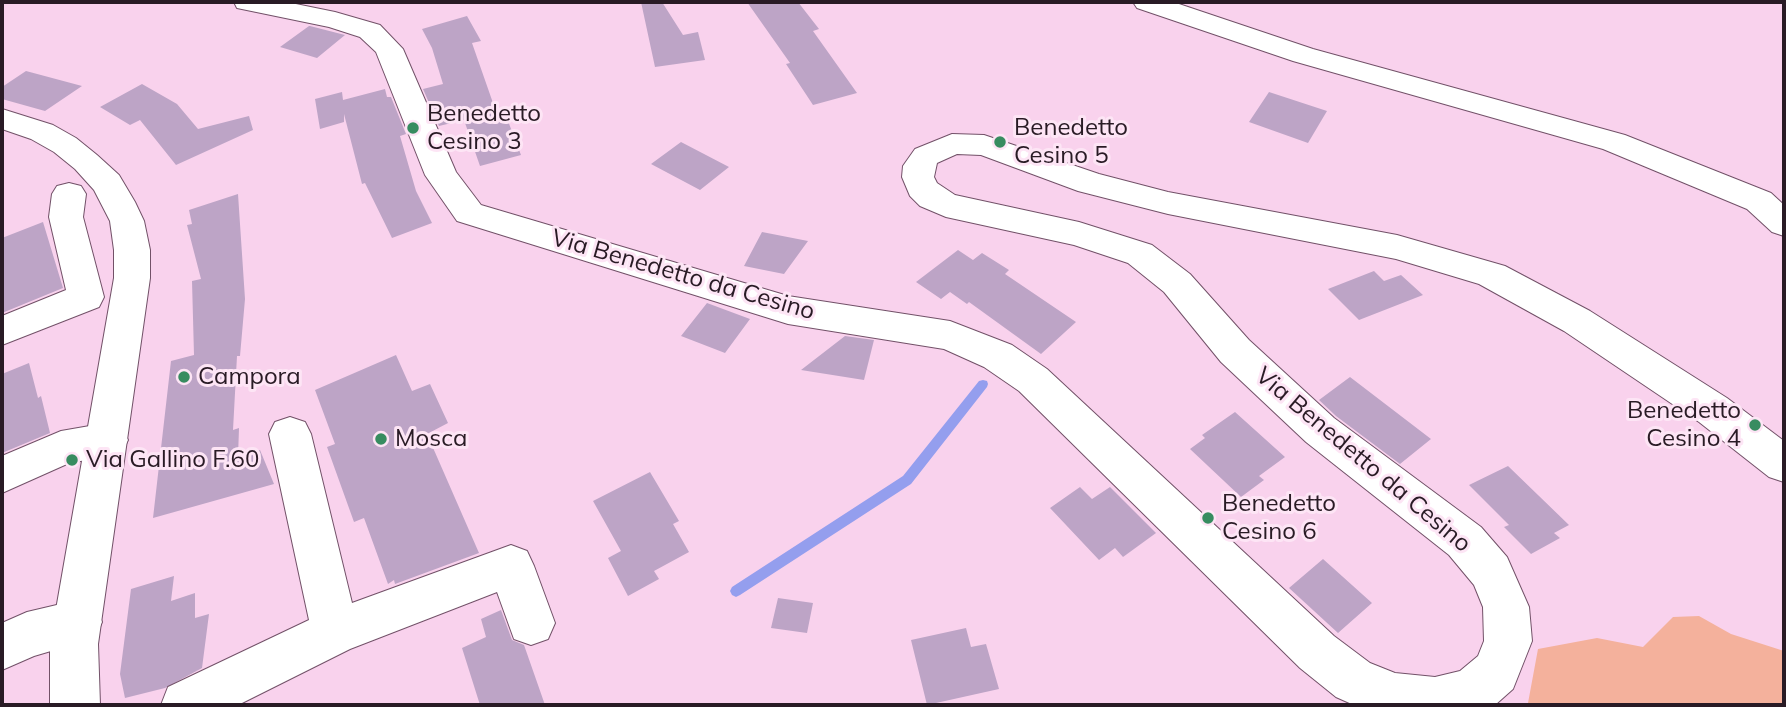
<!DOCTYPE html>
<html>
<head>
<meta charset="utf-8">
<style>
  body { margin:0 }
  #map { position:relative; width:1786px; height:707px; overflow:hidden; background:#f9d2ed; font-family:Mulish,sans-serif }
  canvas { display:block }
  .frame { position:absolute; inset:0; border:4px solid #291b25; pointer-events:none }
</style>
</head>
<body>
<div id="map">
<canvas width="1786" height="707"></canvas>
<div class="frame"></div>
</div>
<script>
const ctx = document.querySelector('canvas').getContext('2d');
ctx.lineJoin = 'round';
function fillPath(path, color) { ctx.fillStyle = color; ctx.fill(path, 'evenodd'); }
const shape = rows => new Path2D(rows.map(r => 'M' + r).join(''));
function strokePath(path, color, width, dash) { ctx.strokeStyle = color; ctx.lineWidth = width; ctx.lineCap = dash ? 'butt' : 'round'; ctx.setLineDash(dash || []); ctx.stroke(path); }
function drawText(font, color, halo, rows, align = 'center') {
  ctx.font = font + ' Mulish,sans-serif'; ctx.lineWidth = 6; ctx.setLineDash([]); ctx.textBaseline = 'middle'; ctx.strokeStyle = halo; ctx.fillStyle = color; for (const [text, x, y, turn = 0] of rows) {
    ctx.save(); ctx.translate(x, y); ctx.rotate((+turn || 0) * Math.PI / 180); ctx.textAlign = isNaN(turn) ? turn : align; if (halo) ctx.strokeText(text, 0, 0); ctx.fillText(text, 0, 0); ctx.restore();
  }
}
fillPath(shape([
  [1699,616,1731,634,1784,651,1784,705,1523,705,1528,703,1538,649,1597,638,1643,647,1673,617]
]), '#f4b19c');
fillPath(shape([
  [983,380,987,381,988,384,987,387,911,484,740,595,736,597,732,595,730,591,732,587,903,476,979,381,983,380]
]), '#949eee');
fillPath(shape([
  [641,2,662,2,683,35,698,32,705,60,655,67],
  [747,2,798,2,819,29,813,31,857,93,813,105,786,64,790,63],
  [467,16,481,41,472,43,500,123,508,121,521,155,480,166,464,120,439,126,423,89,443,84,432,48,422,29],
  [309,26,310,26,345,35,317,58,280,47],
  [26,71,82,86,45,111,2,99,2,87],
  [142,84,177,104,198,129,249,116,253,130,176,165,140,120,130,125,100,107],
  [385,89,387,97,391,97,406,134,400,136,416,191,432,223,392,238,365,183,362,184,344,114,344,122,320,129,315,99,342,92,343,100],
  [1269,92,1327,111,1308,143,1249,122],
  [681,142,729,167,700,190,651,164],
  [238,194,245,299,240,356,237,356,233,430,239,428,238,457,260,450,274,484,153,518,171,361,194,355,192,281,201,279,187,225,192,224,189,210],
  [43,222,63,288,2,313,2,238],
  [762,232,808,241,784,274,744,266],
  [958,250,973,260,982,253,1009,270,1005,274,1076,322,1041,354,969,302,967,304,950,292,941,299,916,282],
  [1374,271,1384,281,1401,275,1423,295,1359,320,1328,289],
  [707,303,750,319,725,353,681,336],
  [845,336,874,340,864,380,801,370],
  [396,355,412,391,430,384,448,423,427,434,479,553,395,584,394,580,388,584,364,518,354,522,327,447,335,444,315,390],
  [29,363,38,398,41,396,50,433,2,453,2,374],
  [1350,377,1431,439,1400,464,1336,416,1319,400],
  [1235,412,1285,457,1259,476,1264,480,1241,497,1190,449,1205,438,1202,435],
  [1508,466,1569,525,1554,533,1560,538,1531,554,1504,527,1509,525,1469,485],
  [650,472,679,521,673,524,689,552,654,571,659,579,628,596,608,558,621,551,593,501],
  [1080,487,1092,499,1110,487,1156,533,1123,557,1115,548,1099,560,1050,508],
  [1323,559,1372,603,1338,633,1289,588],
  [174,576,171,601,195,593,195,618,209,614,202,668,165,688,125,698,120,674,131,589],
  [778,598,813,603,807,633,771,628],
  [501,610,512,640,524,645,545,705,480,705,462,648,486,637,481,619],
  [966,628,971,647,986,644,999,689,927,705,911,640]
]), '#bda4c6');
const minor = shape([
  [234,2,286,2,335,12,380,25,403,49,456,172,481,205,788,296,950,321,1012,345,1047,369,1334,636,1370,663,1395,673,1435,677,1460,671,1478,656,1484,641,1483,607,1474,585,1449,555,1306,442,1221,362,1164,292,1128,263,1074,245,946,217,920,206,910,196,902,177,903,166,915,149,952,134,984,135,1099,174,1168,192,1397,235,1505,266,1590,311,1727,398,1784,441,1784,482,1769,477,1699,422,1564,331,1479,284,1396,259,1168,214,1078,191,981,155,957,154,937,163,934,177,937,183,955,195,1079,222,1152,245,1190,274,1249,340,1334,418,1481,527,1507,557,1529,607,1532,641,1513,689,1495,705,1354,705,1336,697,1300,668,1019,391,984,367,944,349,788,324,457,221,425,175,376,52,360,37,329,27,237,8,234,2],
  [1133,2,1173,2,1313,49,1625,135,1771,193,1784,205,1784,236,1772,232,1747,209,1603,149,1293,61,1137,8,1133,2],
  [69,183,81,186,86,194,83,217,104,297,99,307,2,345,2,316,66,290,49,217,52,194,57,186,69,183],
  [290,417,305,422,311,434,352,603,511,545,527,551,534,566,555,623,548,639,531,645,514,639,497,592,350,649,238,705,161,705,168,687,309,620,269,434,275,422,290,417],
  [107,423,122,428,128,440,122,452,67,464,2,493,2,456,61,431,107,423],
  [78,600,95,606,102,622,95,638,34,656,2,670,2,623,27,612,78,600]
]);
const major = shape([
  [2,109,53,125,76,138,97,155,119,175,135,202,144,221,150,250,150,278,98,644,100,705,50,705,50,644,114,278,114,250,110,221,94,190,75,169,54,152,31,139,2,129,2,109]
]);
strokePath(minor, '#725168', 2);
strokePath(major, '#725168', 2);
fillPath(minor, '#fff');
fillPath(major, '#fff');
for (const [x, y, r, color] of [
  [413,128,7,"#378c60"],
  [1000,142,7,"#378c60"],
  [184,377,7,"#378c60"],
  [1755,425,7,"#378c60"],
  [381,439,7,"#378c60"],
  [72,460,7,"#378c60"],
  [1208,518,7,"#378c60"]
]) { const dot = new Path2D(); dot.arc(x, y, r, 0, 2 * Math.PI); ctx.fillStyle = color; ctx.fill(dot); strokePath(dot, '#fde5f5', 2.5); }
drawText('24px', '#291b25', '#fde5f5', [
  ["Benedetto",427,114],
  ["Cesino 3",427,142],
  ["Benedetto",1014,128],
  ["Cesino 5",1014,156],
  ["Campora",198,377],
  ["Benedetto",1741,411,"right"],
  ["Cesino 4",1741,439,"right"],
  ["Mosca",395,439],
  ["Via Gallino F.60",86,460],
  ["Benedetto",1222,504],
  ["Cesino 6",1222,532]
], 'left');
drawText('24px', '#291b25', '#fde5f5', [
  ["Via Benedetto da Cesino",683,275,16],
  ["Via Benedetto da Cesino",1363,460,40]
]);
</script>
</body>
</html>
